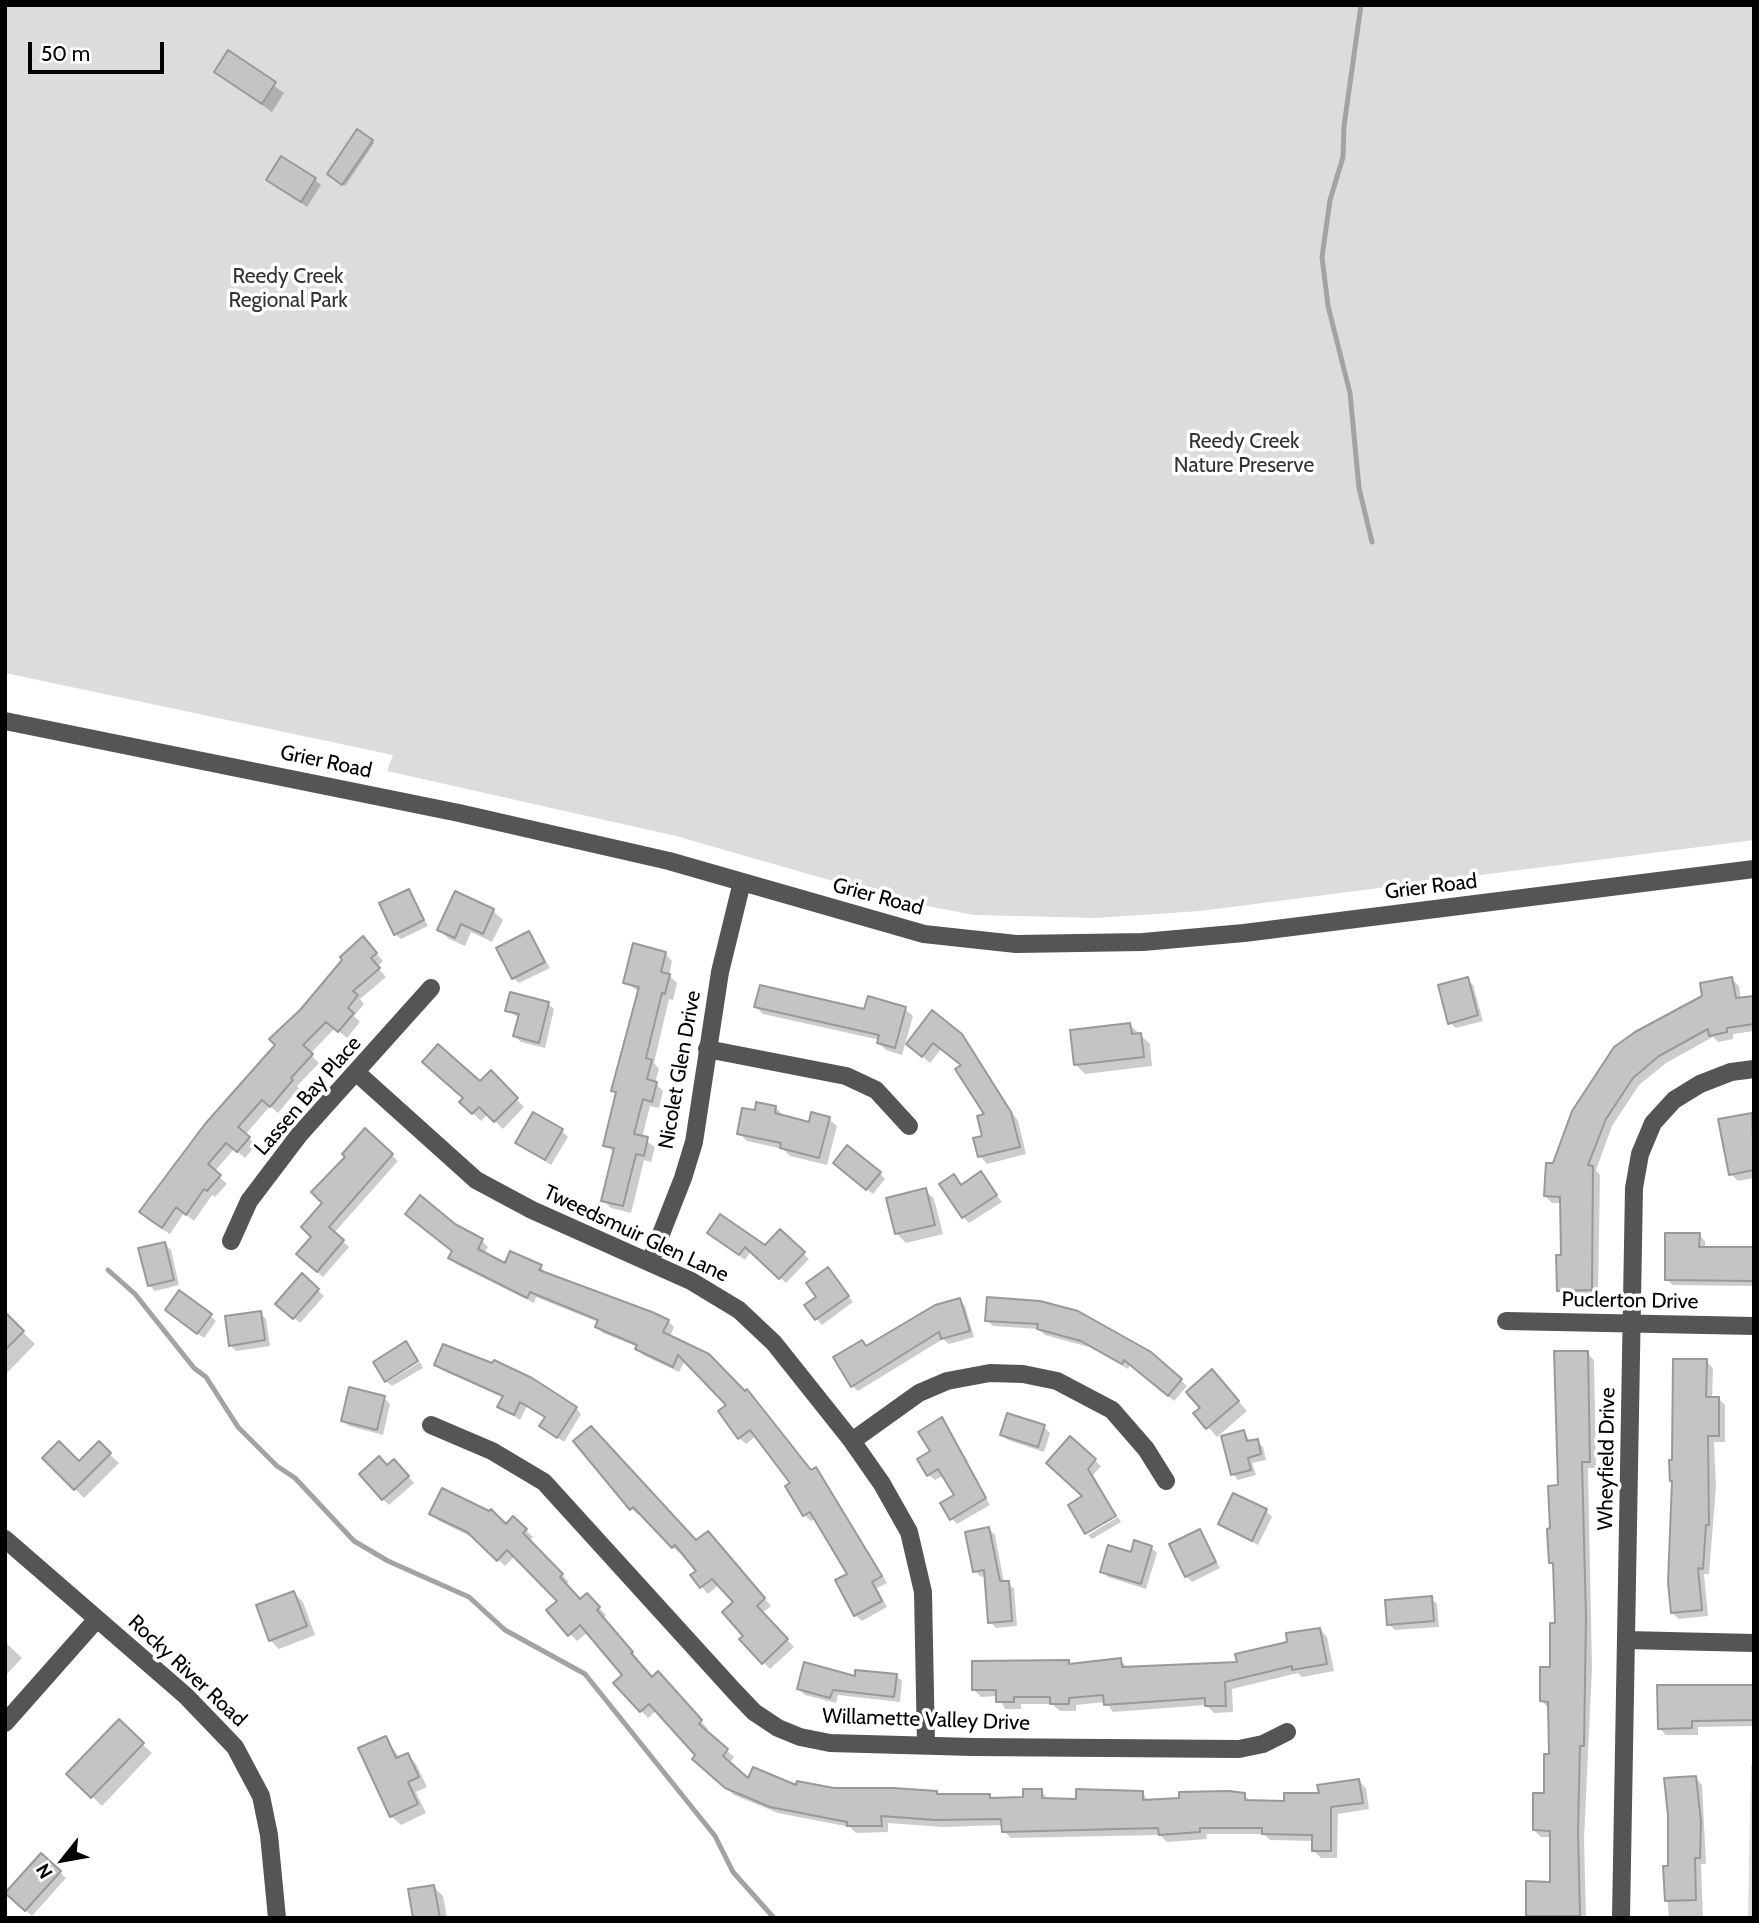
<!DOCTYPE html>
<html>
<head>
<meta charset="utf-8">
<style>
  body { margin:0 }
  #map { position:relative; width:1759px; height:1923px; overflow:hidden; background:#fff; font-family:Cabin,sans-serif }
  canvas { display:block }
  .frame { position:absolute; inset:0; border:7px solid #000; pointer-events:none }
  .north { position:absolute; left:28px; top:1825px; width:70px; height:70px; -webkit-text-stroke:5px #fff; paint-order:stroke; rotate:239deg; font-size:19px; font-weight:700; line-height:28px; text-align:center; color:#000 }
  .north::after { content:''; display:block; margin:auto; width:24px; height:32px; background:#000; clip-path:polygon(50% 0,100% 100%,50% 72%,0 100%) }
  .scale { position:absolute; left:28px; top:42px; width:136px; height:32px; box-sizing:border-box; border:4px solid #000; border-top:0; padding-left:9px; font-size:21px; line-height:24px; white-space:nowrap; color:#000; -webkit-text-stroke:5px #fff; paint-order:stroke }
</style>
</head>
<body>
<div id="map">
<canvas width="1759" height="1923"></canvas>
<div class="frame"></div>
<div class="north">N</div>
<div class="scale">50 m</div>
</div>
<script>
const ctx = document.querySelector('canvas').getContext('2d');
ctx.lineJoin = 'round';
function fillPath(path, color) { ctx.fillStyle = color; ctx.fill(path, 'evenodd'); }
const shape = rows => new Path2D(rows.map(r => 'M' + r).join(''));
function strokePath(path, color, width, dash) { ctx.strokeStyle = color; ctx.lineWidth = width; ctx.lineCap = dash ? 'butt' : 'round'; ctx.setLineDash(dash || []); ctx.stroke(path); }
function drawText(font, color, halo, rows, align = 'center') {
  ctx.font = font + ' Cabin,sans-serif'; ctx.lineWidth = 7; ctx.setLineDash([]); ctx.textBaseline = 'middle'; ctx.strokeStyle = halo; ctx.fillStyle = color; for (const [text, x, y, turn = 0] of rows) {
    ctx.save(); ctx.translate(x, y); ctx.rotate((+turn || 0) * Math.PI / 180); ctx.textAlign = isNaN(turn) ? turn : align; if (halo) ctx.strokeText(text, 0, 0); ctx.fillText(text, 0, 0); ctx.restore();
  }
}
fillPath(shape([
  [5,5,1754,5,1754,840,1200,911,1095,918,974,915,906,902,676,836,387,771,393,755,5,673],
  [1751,1765,1754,1766,1754,1918,1748,1918]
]), '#dcdcdc');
fillPath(shape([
  [228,52,284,93,272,112,216,72],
  [372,141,374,143,345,186,332,177],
  [268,180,315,180,321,185,307,207],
  [408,891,428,926,401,939,395,934],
  [456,893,493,911,503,920,492,942,471,932,465,946,449,939,439,929],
  [529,933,550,968,519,983,513,978],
  [370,946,383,961,377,967,386,977,360,999,364,1004,354,1016,360,1022,347,1038,335,1028,310,1054,319,1063,297,1086,299,1088,278,1113,270,1106,245,1135,256,1145,245,1158,234,1149,214,1172,227,1184,215,1197,212,1195,194,1221,184,1213,170,1234,148,1220,141,1212],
  [665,953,672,961,669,975,677,983,673,1000,669,999,654,1063,659,1069,655,1083,663,1091,659,1108,650,1106,642,1138,655,1147,651,1162,644,1160,631,1213,611,1208,603,1200,615,1153,605,1145,617,1095,612,1091,639,992,625,982],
  [1467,979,1473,985,1483,1021,1456,1028,1450,1023],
  [1732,979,1739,986,1741,1000,1754,998,1754,1031,1733,1034,1733,1039,1718,1042,1713,1037,1666,1063,1639,1085,1612,1126,1596,1170,1600,1175,1598,1296,1565,1297,1558,1290,1562,1257,1562,1203,1552,1203,1545,1196,1554,1165,1704,997],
  [548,1004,554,1009,545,1048,521,1042,515,1036,519,1018,507,1010],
  [756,1007,865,1011,905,1009,913,1016,902,1055,886,1050,879,1043,880,1040,763,1014],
  [1130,1025,1150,1044,1152,1066,1085,1074,1076,1065],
  [961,1035,1018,1121,1026,1154,987,1164,980,1156,987,1115,963,1066,941,1049,930,1063,908,1044],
  [491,1073,524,1107,503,1129,488,1114,481,1121,461,1102],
  [775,1107,783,1115,810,1124,829,1119,837,1126,827,1165,790,1156,783,1149,747,1141,739,1133,756,1112],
  [1754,1114,1754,1178,1738,1181,1731,1174,1720,1120],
  [366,1130,398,1161,334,1233,349,1247,323,1277,304,1260,324,1203],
  [562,1131,568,1137,551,1165,517,1143],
  [841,1169,880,1173,885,1179,873,1194],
  [981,1174,1002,1202,969,1223,963,1217,954,1176,962,1186],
  [925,1190,934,1199,943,1234,906,1243,896,1233],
  [454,1225,482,1241,488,1247,484,1254,505,1266,541,1266,546,1274,668,1321,674,1327,670,1337,812,1472,815,1470,821,1476,887,1583,877,1588,887,1607,862,1621,855,1615,849,1575,815,1519,811,1521,804,1515,787,1487,793,1484,756,1436,746,1444,739,1438,729,1405,685,1360,679,1372,643,1355,638,1347,603,1333,597,1327,598,1322,536,1297,534,1303,456,1264,450,1258,453,1252],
  [780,1231,809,1259,786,1283,751,1251,745,1260,709,1233,765,1247],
  [1699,1235,1705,1241,1705,1248,1754,1248,1754,1286,1673,1285,1666,1279],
  [165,1244,171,1250,179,1285,155,1291,149,1285],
  [828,1269,853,1302,822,1325,817,1319,818,1297],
  [302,1276,324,1296,300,1323,284,1309],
  [960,1300,965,1306,974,1337,949,1344,943,1339,858,1391,852,1386,867,1347],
  [1040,1302,1181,1380,1187,1386,1174,1401,1131,1364,1128,1369,1089,1347,1045,1335,1039,1329,993,1326,987,1320],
  [260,1313,266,1319,270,1346,236,1351,230,1345],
  [5,1314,35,1344,5,1375],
  [173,1315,210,1316,216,1321,204,1338],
  [1587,1353,1594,1360,1596,1468,1588,1468,1592,1668,1584,1839,1586,1918,1530,1918,1528,1915,1551,1883,1552,1837,1541,1837,1534,1830,1546,1795,1550,1756,1548,1708,1542,1701,1551,1668,1557,1625,1554,1566,1551,1563,1552,1530],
  [1706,1361,1713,1368,1712,1399,1719,1399,1725,1405,1725,1442,1714,1442,1716,1487,1709,1574,1704,1574,1708,1616,1679,1619,1672,1613,1674,1483,1671,1481,1673,1462],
  [420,1362,423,1368,392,1386,387,1382],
  [436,1364,576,1408,581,1414,564,1442,542,1426,546,1419,527,1406,520,1420,500,1407,504,1398,442,1370],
  [1221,1381,1247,1411,1217,1437,1208,1427,1202,1408],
  [384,1398,390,1404,383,1435,349,1426,343,1421],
  [942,1420,968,1461,965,1462,990,1505,957,1524,952,1519,956,1496,944,1475,935,1480,929,1475],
  [1044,1427,1050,1433,1044,1452,1008,1440,1002,1434],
  [1243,1432,1251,1442,1257,1441,1263,1447,1266,1460,1252,1463,1256,1475,1238,1480,1233,1474],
  [1071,1438,1101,1466,1093,1475,1116,1514,1086,1532,1085,1497],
  [575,1442,696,1542,714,1540,771,1606,762,1613,794,1647,770,1669,741,1639,745,1636,735,1602,720,1584,708,1594,702,1587,693,1576,699,1571,682,1550,679,1553,641,1513,638,1515,632,1509],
  [99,1444,119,1463,84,1498,45,1458,79,1464],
  [387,1467,400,1467,414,1483,389,1505,383,1499],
  [1266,1511,1272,1517,1258,1545,1220,1524],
  [431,1514,506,1526,513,1518,533,1537,529,1541,569,1582,565,1585,580,1601,594,1602,606,1615,603,1618,638,1659,636,1661,653,1679,665,1681,708,1729,705,1731,734,1757,729,1764,749,1781,797,1788,936,1792,939,1796,989,1796,993,1799,1025,1798,1041,1791,1049,1800,1078,1801,1142,1792,1149,1802,1244,1795,1252,1802,1286,1803,1359,1781,1366,1788,1369,1809,1338,1814,1337,1858,1321,1858,1314,1851,1314,1841,1270,1840,1264,1834,1206,1834,1207,1839,1167,1842,1160,1835,1011,1838,1004,1831,1003,1825,943,1827,888,1823,888,1832,856,1833,850,1827,778,1813,734,1795,701,1766,697,1755,657,1710,648,1718,615,1683,624,1675,588,1632,577,1641,570,1634,559,1601,515,1556,505,1566,476,1539,439,1521],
  [1118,1517,1121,1522,1092,1539,1088,1535],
  [989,1529,995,1535,1004,1583,1014,1588,1017,1626,996,1628,990,1622,986,1576,981,1577,975,1571],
  [1199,1531,1220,1568,1192,1582,1186,1576],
  [1151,1547,1157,1553,1146,1589,1108,1577,1102,1571],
  [294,1593,303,1602,315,1635,279,1649,270,1640],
  [1431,1598,1437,1604,1439,1627,1395,1630,1389,1624],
  [1320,1629,1327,1637,1334,1671,1302,1677,1298,1673,1232,1689,1233,1712,1214,1713,1206,1705,1113,1712,1106,1702,1076,1705,1076,1711,1060,1711,1052,1704,1021,1704,1021,1709,1005,1709,998,1696,981,1697,973,1689,1068,1662,1072,1665,1120,1660,1128,1668,1239,1664],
  [5,1642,22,1658,5,1676],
  [896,1675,902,1681,900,1702,838,1695,836,1703,805,1695,799,1689,856,1678],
  [1754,1687,1754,1726,1698,1727,1698,1735,1666,1735,1660,1729],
  [119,1722,152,1753,102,1806,69,1774],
  [385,1738,400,1758,407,1755,416,1764,427,1787,416,1792,426,1813,401,1825,391,1816],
  [1696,1778,1702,1785,1706,1864,1701,1864,1703,1918,1669,1918,1665,1868,1669,1868,1666,1780],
  [41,1856,66,1878,32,1916,8,1893],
  [434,1887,443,1896,447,1918,415,1918]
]), '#0003');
strokePath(shape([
  [1361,5,1344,126,1343,157,1330,200,1322,257,1328,306,1350,393,1359,488,1372,542],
  [108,1270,135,1294,194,1368,206,1377,238,1427,277,1466,295,1478,354,1541,388,1561,469,1597,505,1630,585,1674,715,1836,733,1872,774,1918]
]), '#a3a3a3', 5);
const building = shape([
  [228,50,276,82,262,104,214,72,228,50],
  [357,129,373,140,342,185,327,174,357,129],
  [281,156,316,178,301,202,266,180,281,156],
  [409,889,424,920,394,935,379,903,409,889],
  [455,891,494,909,483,934,461,924,455,938,437,930,455,891],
  [529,931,545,962,512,979,496,948,529,931],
  [363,936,377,953,371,958,380,968,353,991,358,995,348,1008,354,1013,338,1032,326,1022,303,1045,313,1054,291,1078,293,1080,270,1107,262,1100,238,1127,250,1137,237,1152,226,1143,208,1164,221,1175,207,1191,204,1189,186,1215,176,1207,162,1228,139,1212,205,1124,275,1045,269,1039,300,1010,342,960,340,957,363,936],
  [633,943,666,952,661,972,670,974,665,994,662,993,646,1058,652,1060,647,1079,657,1082,652,1102,643,1099,634,1134,648,1137,644,1156,636,1154,623,1206,601,1201,614,1148,603,1146,616,1092,611,1091,639,987,623,983,633,943],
  [1468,977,1478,1015,1448,1024,1438,985,1468,977],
  [1732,977,1736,998,1754,996,1754,1024,1727,1028,1727,1032,1709,1036,1708,1029,1659,1056,1633,1078,1606,1119,1588,1165,1593,1166,1592,1290,1557,1291,1556,1255,1561,1255,1560,1197,1544,1196,1546,1163,1553,1163,1572,1111,1614,1047,1635,1032,1702,996,1700,983,1732,977],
  [760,985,864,1009,868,996,906,1007,895,1048,877,1043,879,1035,754,1007,760,985],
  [510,992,549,1002,539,1043,513,1036,519,1014,505,1011,510,992],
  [932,1010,962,1034,1011,1112,1020,1147,978,1157,973,1138,982,1136,977,1116,984,1114,955,1069,961,1065,933,1043,922,1057,906,1044,932,1010],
  [1130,1023,1132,1034,1141,1033,1144,1057,1074,1065,1070,1030,1130,1023],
  [438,1044,480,1081,491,1070,518,1098,494,1122,479,1107,472,1114,459,1102,463,1098,422,1062,438,1044],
  [756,1102,776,1106,775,1113,809,1122,811,1112,830,1117,819,1158,780,1148,781,1143,737,1134,742,1108,755,1110,756,1102],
  [533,1112,563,1129,545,1160,515,1143,533,1112],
  [1752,1113,1754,1170,1729,1175,1718,1119,1752,1113],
  [365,1128,393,1154,329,1227,344,1240,317,1272,296,1254,311,1237,301,1227,322,1203,311,1192,345,1157,342,1154,365,1128],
  [847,1145,881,1172,866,1190,833,1163,847,1145],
  [981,1171,997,1195,962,1218,939,1184,954,1174,961,1185,981,1171],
  [926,1188,935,1225,895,1234,886,1198,926,1188],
  [420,1195,455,1224,483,1239,478,1249,505,1263,510,1251,542,1265,539,1270,652,1312,669,1320,663,1332,709,1354,745,1391,747,1389,811,1470,816,1467,882,1576,872,1582,882,1601,854,1616,835,1580,847,1574,810,1512,803,1516,785,1486,790,1483,750,1430,738,1439,718,1411,726,1405,678,1355,673,1367,635,1349,637,1345,595,1327,598,1320,530,1292,527,1298,448,1258,452,1251,405,1214,420,1195],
  [720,1214,765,1245,780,1229,805,1252,779,1279,745,1247,739,1255,707,1233,720,1214],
  [1665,1233,1700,1233,1699,1247,1754,1247,1754,1281,1665,1280,1665,1233],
  [165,1242,174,1280,148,1286,138,1248,165,1242],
  [828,1267,849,1296,815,1320,804,1305,816,1297,806,1283,828,1267],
  [302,1273,319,1289,293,1319,275,1304,302,1273],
  [179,1290,212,1314,197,1334,165,1310,179,1290],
  [987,1297,1040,1301,1078,1311,1151,1352,1182,1379,1168,1396,1124,1360,1122,1364,1081,1341,1037,1329,1038,1324,985,1321,987,1297],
  [960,1298,970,1331,941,1339,939,1332,851,1387,833,1357,862,1340,866,1346,935,1305,960,1298],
  [261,1311,265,1340,229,1346,225,1316,261,1311],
  [5,1312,24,1331,5,1350,5,1312],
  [406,1341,418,1361,385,1382,373,1362,406,1341],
  [443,1344,492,1363,494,1360,532,1378,577,1407,557,1438,539,1426,545,1417,520,1402,514,1415,497,1407,503,1396,434,1365,443,1344],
  [1554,1351,1588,1351,1590,1462,1582,1462,1586,1617,1584,1746,1580,1746,1578,1831,1580,1916,1526,1916,1526,1881,1550,1882,1550,1831,1533,1830,1533,1793,1544,1793,1544,1754,1549,1754,1548,1702,1540,1701,1540,1667,1550,1667,1550,1623,1555,1623,1553,1563,1549,1563,1547,1529,1550,1528,1548,1486,1558,1485,1554,1351],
  [1673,1359,1707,1359,1706,1397,1719,1397,1719,1436,1708,1436,1709,1525,1706,1525,1703,1569,1698,1568,1702,1610,1671,1613,1668,1583,1672,1481,1670,1481,1669,1460,1672,1460,1673,1359],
  [1212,1369,1239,1401,1206,1429,1193,1413,1200,1408,1186,1392,1212,1369],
  [349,1387,385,1396,377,1430,341,1421,349,1387],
  [1007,1413,1045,1425,1038,1447,1000,1435,1007,1413],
  [942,1417,986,1498,950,1520,940,1503,954,1495,938,1469,927,1476,917,1459,930,1451,918,1432,942,1417],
  [591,1426,696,1540,708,1531,765,1598,757,1606,788,1639,762,1664,739,1639,743,1636,722,1612,733,1602,712,1579,700,1588,690,1575,696,1571,675,1545,672,1548,633,1507,630,1510,573,1441,591,1426],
  [1244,1430,1247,1441,1258,1439,1261,1454,1248,1458,1251,1470,1231,1475,1221,1436,1244,1430],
  [1070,1436,1096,1459,1088,1469,1116,1516,1085,1534,1068,1505,1082,1496,1046,1463,1070,1436],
  [59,1441,79,1461,99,1441,111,1453,74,1490,42,1458,59,1441],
  [379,1456,387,1465,394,1459,409,1476,382,1500,359,1474,379,1456],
  [442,1488,489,1511,491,1509,506,1524,513,1516,527,1529,523,1533,563,1574,560,1577,580,1599,587,1593,600,1607,597,1610,633,1652,631,1653,652,1677,658,1671,702,1720,699,1724,728,1749,723,1756,748,1778,753,1767,796,1785,797,1781,834,1788,893,1788,937,1791,937,1794,990,1794,990,1798,1023,1797,1023,1789,1042,1789,1042,1798,1076,1799,1076,1789,1143,1791,1143,1800,1179,1798,1179,1792,1229,1791,1245,1793,1245,1800,1284,1801,1284,1793,1319,1793,1317,1785,1359,1779,1363,1803,1331,1807,1331,1851,1312,1851,1312,1835,1262,1834,1262,1828,1200,1828,1200,1832,1159,1835,1158,1828,1002,1832,1001,1819,935,1820,881,1816,882,1826,847,1826,847,1822,770,1807,725,1788,692,1759,695,1755,649,1704,640,1712,613,1683,622,1675,580,1625,568,1636,546,1610,557,1601,507,1550,497,1561,467,1532,429,1514,442,1488],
  [1233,1493,1267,1509,1252,1541,1218,1524,1233,1493],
  [989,1527,1000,1581,1009,1581,1012,1621,988,1623,984,1570,973,1572,965,1532,989,1527],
  [1200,1529,1216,1562,1185,1577,1169,1544,1200,1529],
  [1134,1540,1152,1546,1141,1584,1100,1572,1108,1545,1131,1552,1134,1540],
  [294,1591,307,1626,269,1641,256,1605,294,1591],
  [1432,1596,1434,1621,1387,1625,1385,1600,1432,1596],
  [1320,1628,1327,1664,1292,1670,1292,1666,1225,1682,1226,1706,1205,1706,1205,1698,1104,1705,1103,1695,1069,1698,1069,1704,1050,1704,1050,1697,1014,1697,1014,1702,996,1702,996,1690,972,1690,972,1661,1069,1660,1069,1664,1121,1658,1122,1667,1237,1662,1235,1654,1287,1642,1286,1633,1320,1628],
  [804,1662,855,1676,855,1670,897,1674,894,1697,833,1690,830,1698,797,1689,804,1662],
  [1657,1685,1754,1685,1754,1720,1692,1721,1692,1728,1658,1729,1657,1685],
  [119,1719,144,1743,91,1798,66,1774,119,1719],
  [386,1736,396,1758,408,1753,419,1777,408,1782,418,1804,390,1817,358,1748,386,1736],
  [1696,1776,1701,1822,1700,1858,1695,1858,1696,1900,1665,1901,1663,1866,1668,1866,1668,1815,1664,1778,1696,1776],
  [41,1853,61,1871,25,1911,5,1893,41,1853],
  [434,1885,440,1918,413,1918,408,1889,434,1885]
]);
fillPath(building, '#c4c4c4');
strokePath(building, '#999', 2);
strokePath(shape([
  [5,721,459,813,669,861,924,934,1016,944,1143,942,1244,933,1754,869],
  [707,1049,846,1076,876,1090,909,1126],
  [357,1073,476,1180,532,1210,691,1281,739,1310,774,1343,852,1441,882,1484,909,1532,923,1592,926,1745],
  [231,1241,249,1201,299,1135,431,988],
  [650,1262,683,1178,694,1142,720,972,742,882],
  [1506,1321,1754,1326],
  [431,1425,492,1451,544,1482,734,1691,754,1712,778,1728,800,1737,830,1743,973,1747,1239,1749,1263,1744,1287,1732],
  [852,1441,919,1393,947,1381,990,1373,1023,1374,1057,1381,1112,1410,1146,1449,1166,1481],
  [5,1539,186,1696,235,1747,261,1796,269,1835,277,1918],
  [1626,1640,1754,1643],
  [5,1723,97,1619],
  [1621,1918,1634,1188,1640,1154,1653,1123,1674,1100,1700,1084,1731,1072,1754,1069]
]), '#555', 18);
drawText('21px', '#333', '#fff', [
  ["Reedy Creek",288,277],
  ["Regional Park",288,301],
  ["Reedy Creek",1244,442],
  ["Nature Preserve",1244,466]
]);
drawText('21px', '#000', '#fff', [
  ["Grier Road",326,762,12],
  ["Grier Road",1431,887,-7],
  ["Grier Road",878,897,15],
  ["Nicolet Glen Drive",680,1070,-80],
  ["Lassen Bay Place",308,1096,-49],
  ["Tweedsmuir Glen Lane",636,1234,25],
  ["Puclerton Drive",1630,1301,1],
  ["Wheyfield Drive",1607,1459,-89],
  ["Rocky River Road",187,1671,43],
  ["Willamette Valley Drive",926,1720,2]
]);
</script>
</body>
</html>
